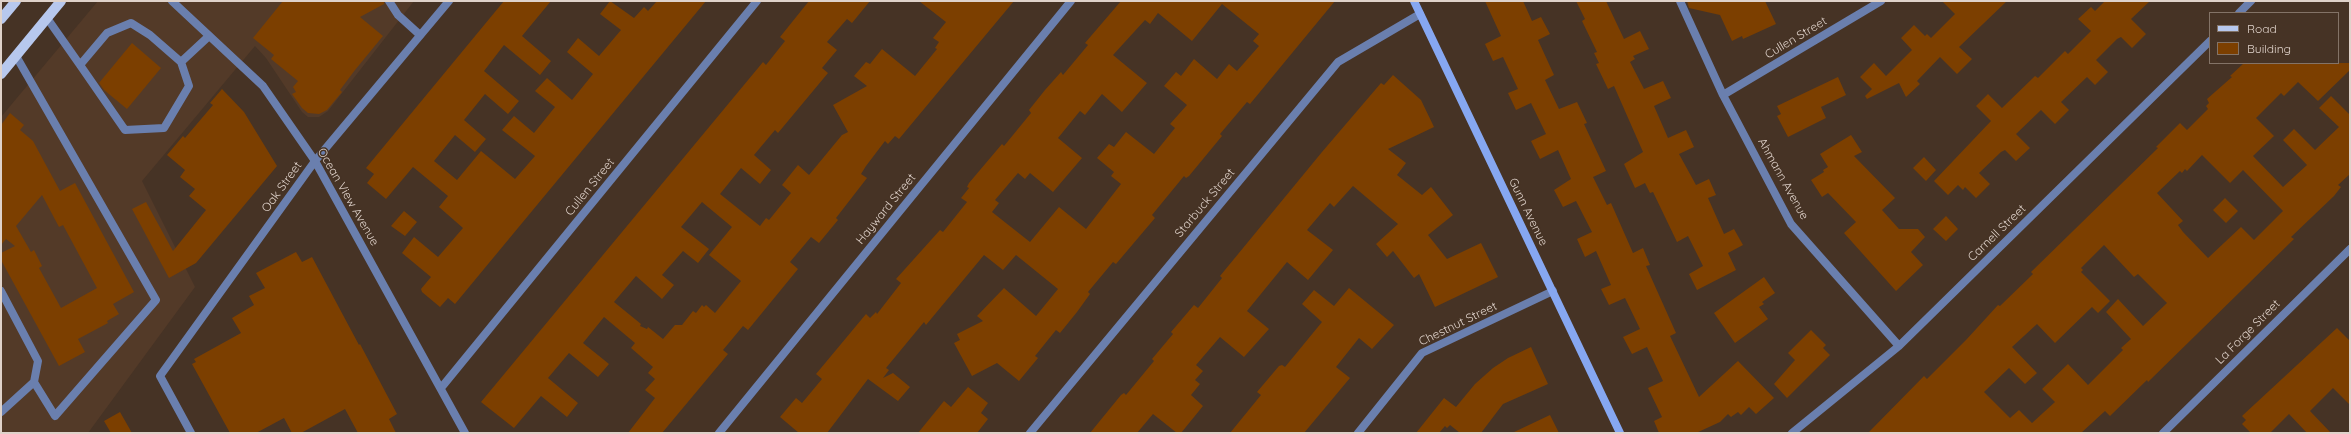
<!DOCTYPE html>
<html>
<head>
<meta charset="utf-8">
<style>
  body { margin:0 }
  #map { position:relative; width:2351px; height:434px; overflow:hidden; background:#463325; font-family:Quicksand,sans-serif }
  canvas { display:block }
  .frame { position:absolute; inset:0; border:2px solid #dfd2ca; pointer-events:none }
  .legend { position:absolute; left:2209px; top:12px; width:130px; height:52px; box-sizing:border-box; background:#463325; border:1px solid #837367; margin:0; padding:5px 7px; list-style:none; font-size:12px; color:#dfd2ca }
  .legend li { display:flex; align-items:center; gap:8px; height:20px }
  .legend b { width:20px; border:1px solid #837367 }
</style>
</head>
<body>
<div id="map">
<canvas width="2351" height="434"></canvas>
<div class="frame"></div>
<ul class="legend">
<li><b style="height:5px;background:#b7c8ee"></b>Road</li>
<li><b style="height:11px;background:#7c3f00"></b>Building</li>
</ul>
</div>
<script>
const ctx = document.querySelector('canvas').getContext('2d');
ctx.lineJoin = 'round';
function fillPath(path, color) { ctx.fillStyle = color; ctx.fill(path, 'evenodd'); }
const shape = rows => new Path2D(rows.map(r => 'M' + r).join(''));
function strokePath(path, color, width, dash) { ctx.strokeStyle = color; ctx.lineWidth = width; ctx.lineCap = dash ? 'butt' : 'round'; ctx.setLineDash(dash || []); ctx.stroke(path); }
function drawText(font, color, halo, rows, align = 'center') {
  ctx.font = font + ' Quicksand,sans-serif'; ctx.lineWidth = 3; ctx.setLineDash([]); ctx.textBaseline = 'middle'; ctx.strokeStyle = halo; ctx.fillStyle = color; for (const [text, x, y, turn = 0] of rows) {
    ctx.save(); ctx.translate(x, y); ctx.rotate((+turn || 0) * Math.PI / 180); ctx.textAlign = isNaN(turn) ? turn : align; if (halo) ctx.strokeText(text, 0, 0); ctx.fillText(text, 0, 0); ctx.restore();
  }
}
fillPath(shape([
  [98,1,414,1,328,111,319,117,308,117,302,112,266,58,255,46,142,181,195,287,88,433,1,433,1,117]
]), '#533a28');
fillPath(shape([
  [283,1,384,1,384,4,360,17,383,36,355,70,340,90,342,92,327,110,319,114,308,113,302,108,292,94,296,92,293,87,298,81,271,59,274,55,253,38],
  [504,1,551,1,522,36,551,61,540,75,504,45,484,71,519,101,508,114,485,94,464,120,486,139,475,152,455,135,434,161,457,180,481,151,515,179,535,156,502,130,514,116,534,133,555,107,535,91,547,78,572,100,593,74,567,52,578,38,599,56,621,30,600,14,610,1,634,18,644,7,648,11,657,1,706,1,455,304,448,298,440,307,422,292,421,289,431,277,402,253,414,237,438,257,463,228,439,207,448,196,413,167,386,199,367,183,374,174,366,168],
  [809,1,870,1,852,23,847,19,827,42,837,50,822,68,828,73,778,133,775,130,754,155,771,170,760,184,741,168,720,194,760,226,766,218,769,220,791,193,782,185,798,165,809,175,842,135,848,132,833,105,867,86,854,76,866,62,870,64,882,49,915,76,937,49,935,48,939,42,933,38,946,22,919,1,1014,1,899,139,895,136,888,144,885,141,866,166,861,174,867,178,836,218,838,220,819,243,811,237,790,262,798,269,748,330,743,326,723,350,728,354,662,433,628,433,655,398,645,390,655,379,648,373,653,367,631,348,635,343,604,317,583,343,609,364,598,377,569,353,548,378,578,403,567,417,541,396,514,428,481,402,763,62,766,65,785,41,780,37],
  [702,202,732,227,709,255,741,281,715,313,706,305,704,307,702,305,696,313,693,311,682,325,675,325,663,339,648,327,647,329,640,326,641,324,614,302,636,276,662,299,674,285,662,275,683,251,698,263,709,249,681,227],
  [1121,1,1335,1,1250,104,1247,102,1220,134,1222,136,1189,176,1186,178,1184,176,1152,215,1155,218,1116,264,1113,262,1088,292,1090,294,1077,312,1060,333,1056,330,1035,356,1038,358,1019,381,997,363,972,376,954,343,960,340,957,334,983,321,977,316,1004,288,1036,316,1058,289,1016,255,1003,270,984,255,926,325,924,322,886,368,889,370,883,378,893,373,910,387,898,401,868,379,827,433,799,433,780,417,796,398,802,403,822,379,816,374,866,314,870,318,876,312,877,314,901,283,896,279,940,230,943,232,967,202,961,198,969,188,967,187,969,183,1002,144,1004,146,1031,113,1029,110,1045,90,1061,72,1063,75,1088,45,1085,43],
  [1222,4,1259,34,1253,41,1259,46,1237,71,1229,64,1217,79,1194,59,1181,76,1176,72,1164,86,1187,105,1170,124,1175,128,1154,154,1126,132,1114,147,1109,144,1097,158,1114,172,1111,176,1121,184,1086,229,1059,207,1030,242,992,212,999,203,995,200,1018,173,1025,179,1030,173,1053,192,1082,158,1058,138,1080,111,1085,115,1102,94,1122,112,1147,83,1113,55,1145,20,1150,24,1158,13,1192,41],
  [1485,1,1523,1,1532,21,1541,17,1550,34,1538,40,1554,75,1545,80,1559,109,1577,102,1587,123,1584,124,1606,171,1593,177,1607,205,1611,203,1633,253,1643,248,1650,265,1646,266,1676,333,1670,336,1699,397,1738,361,1774,398,1756,414,1749,407,1741,415,1738,412,1731,417,1728,414,1720,422,1696,433,1659,433,1654,421,1662,417,1648,388,1663,381,1647,347,1632,354,1623,337,1640,329,1625,298,1609,305,1601,289,1611,285,1596,251,1585,257,1577,239,1592,232,1576,201,1563,207,1554,190,1571,179,1558,150,1540,159,1531,141,1546,134,1531,103,1516,110,1508,93,1518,89,1503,57,1493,61,1485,44,1501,36],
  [1576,1,1606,1,1624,39,1640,31,1649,49,1633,56,1635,59,1630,62,1644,89,1663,81,1671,98,1654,106,1668,138,1686,130,1694,147,1679,154,1696,185,1709,179,1716,195,1708,198,1724,234,1734,229,1743,245,1728,253,1736,270,1697,290,1689,274,1703,266,1688,236,1677,242,1653,192,1650,193,1645,183,1635,188,1624,164,1643,152,1614,86,1608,89,1596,64,1599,63,1594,53,1597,52,1582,21,1585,19],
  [1687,1,1765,1,1776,24,1743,39,1742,36,1732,41,1720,15,1689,8],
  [1942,1,2007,1,1959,47,1972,59,1957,74,1940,57,1917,81,1920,84,1906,97,1899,83,1867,99,1865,96,1873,88,1872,89,1860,77,1874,63,1886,76,1912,50,1901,38,1914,25,1925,36,1927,34,1931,38,1955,14],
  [2105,1,2150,1,2131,19,2146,34,2132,48,2121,37,2117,39,2096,60,2108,72,2095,85,2087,77,2061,102,2069,110,2055,124,2041,110,2016,134,2030,148,2016,161,2005,150,2001,152,1979,173,1990,184,1976,198,1965,187,1963,190,1958,185,1948,195,1934,181,1991,121,1976,106,1988,94,2002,108,2035,76,2038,78,2065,51,2068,54,2091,31,2078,19,2091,7,2095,11],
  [132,43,161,68,127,109,104,90,99,83],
  [2244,63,2350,63,2350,70,2318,101,2298,82,2284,96,2281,93,2256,118,2274,136,2253,156,2283,187,2307,165,2283,140,2294,129,2315,150,2339,127,2319,108,2331,96,2350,115,2350,174,2338,185,2341,187,2334,196,2291,237,2294,239,2148,382,2147,380,2110,416,2105,411,2081,433,1868,433,1924,376,1927,379,1966,340,1998,305,2000,306,2033,274,2031,272,2158,148,2156,147,2180,123,2187,130,2208,109,2206,106,2209,103,2207,99,2232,77,2230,76],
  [2202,155,2230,183,2243,170,2283,211,2254,240,2241,227,2208,258,2183,232,2178,225,2183,221,2157,193,2180,171,2182,173,2185,169,2187,171],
  [2104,245,2134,277,2138,274,2167,303,2143,326,2118,299,2106,312,2131,339,2121,348,2123,350,2088,385,2068,364,2042,389,2055,402,2032,423,2019,410,2010,418,1984,392,2009,368,2025,384,2037,373,2012,347,2037,324,2055,343,2092,307,2098,313,2110,301,2081,272,2083,270,2081,268],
  [1393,75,1421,100,1434,127,1388,149,1406,163,1397,175,1422,195,1431,187,1453,215,1428,235,1447,259,1481,243,1498,277,1435,307,1419,274,1414,278,1393,251,1387,257,1376,244,1398,224,1353,186,1334,207,1330,203,1307,230,1333,250,1308,280,1287,262,1247,311,1269,329,1244,357,1220,337,1196,365,1203,371,1195,380,1200,384,1191,395,1203,406,1181,433,1177,433,1153,414,1137,433,1090,433,1121,395,1124,393,1126,395,1154,361,1152,359,1173,334,1171,332,1194,305,1198,308,1222,278,1220,276,1322,152,1381,83,1384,85],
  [1838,77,1846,95,1821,107,1826,118,1788,137,1777,116,1781,114,1777,106],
  [222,89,244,112,277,166,196,263,169,278,132,209,146,202,173,251,206,210,189,196,195,189,180,177,185,170,167,155,183,136,185,138,213,105,210,103],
  [10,113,24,125,20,130,33,141,60,191,75,183,134,292,113,304,119,314,107,321,108,323,78,339,85,352,59,366,1,260,1,253,15,246,6,239,1,245,1,125],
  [42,195,59,227,63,225,97,288,61,308,39,268,42,266,34,250,31,252,16,226],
  [1851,135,1862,152,1854,156,1895,198,1882,210,1899,229,1918,229,1925,237,1911,252,1923,265,1896,291,1844,233,1856,222,1828,193,1822,197,1811,180,1824,172,1823,170,1828,167,1820,154],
  [1924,157,1936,170,1926,181,1913,168],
  [2225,198,2238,211,2226,223,2213,210],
  [404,211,417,222,405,236,391,226],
  [1946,216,1958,229,1946,241,1933,229],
  [296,252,302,262,312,257,359,345,360,344,397,414,389,419,396,433,358,433,345,409,301,433,292,433,284,418,256,433,230,433,192,364,196,362,194,359,241,333,232,318,254,305,249,296,265,288,256,273],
  [1764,277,1775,293,1762,302,1764,304,1759,307,1768,319,1735,343,1714,313],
  [1349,288,1394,325,1372,349,1359,338,1336,367,1350,378,1304,433,1230,433,1261,395,1257,392,1279,366,1282,365,1285,367,1322,322,1302,304,1314,290,1334,306],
  [2337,328,2350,341,2350,405,2333,388,2310,411,2331,433,2307,433,2289,414,2270,433,2251,433,2242,424,2246,420,2242,416],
  [1811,330,1826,345,1823,348,1830,355,1787,398,1774,384,1795,360,1788,353],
  [1531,347,1548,384,1503,404,1481,433,1460,433,1450,425,1447,428,1445,426,1439,433,1416,433,1444,398,1456,407,1475,384,1493,368,1508,358],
  [968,387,988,403,981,413,988,419,977,433,918,433,944,401,951,407],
  [120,412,132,433,111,433,104,421],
  [1550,415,1559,433,1512,433]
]), '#7c3f00');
strokePath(shape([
  [389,1,398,15,420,35],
  [47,18,80,65,125,130,164,128,189,86,181,62,150,35,131,23,107,33,80,65],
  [181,62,209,36],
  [1,291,38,361,34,382],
  [1,412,34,382,55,416,156,300,16,56]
]), '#6a7fae', 8);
strokePath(shape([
  [172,1,263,86,315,161,465,433],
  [1680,1,1723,95,1791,224,1899,346],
  [2239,13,2251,1],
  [1723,95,1881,1],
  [441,388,757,1],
  [191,433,160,376,315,161,449,1],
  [719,433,1071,1],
  [1030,433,1338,62,1420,14],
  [1358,433,1422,353,1553,291],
  [1792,433,1899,346,2210,41],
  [2163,433,2350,249]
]), '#6a7fae', 8);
strokePath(shape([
  [1414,1,1620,433]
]), '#86a7f1', 8);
strokePath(shape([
  [1,19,16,1],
  [1,74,61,1]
]), '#b7c8ee', 10);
drawText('12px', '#dfd2ca', '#463325', [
  ["Cullen Street",1796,38,-31],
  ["Ahmann Avenue",1783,179,61],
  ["Oak Street",282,187,-54],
  ["Cullen Street",590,187,-51],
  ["Ocean View Avenue",348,197,60],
  ["Starbuck Street",1205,203,-50],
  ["Hayward Street",886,209,-51],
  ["Gunn Avenue",1528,212,64],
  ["Carnell Street",1997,233,-44],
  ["Chestnut Street",1458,324,-26],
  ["La Forge Street",2248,332,-45]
]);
</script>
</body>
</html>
